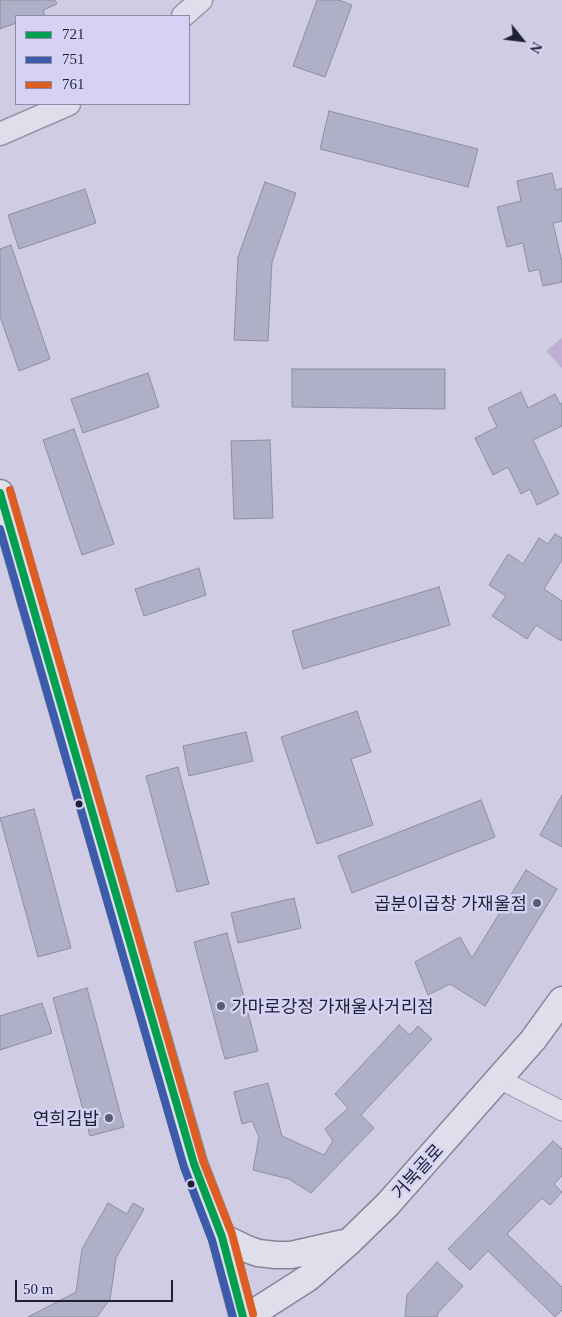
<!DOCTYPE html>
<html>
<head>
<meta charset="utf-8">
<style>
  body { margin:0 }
  #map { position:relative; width:562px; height:1317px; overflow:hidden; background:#cfcce3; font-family:Georgia,serif }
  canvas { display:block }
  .legend { position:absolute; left:15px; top:15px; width:175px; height:90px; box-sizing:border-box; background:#d6d2f4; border:1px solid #8c8ba8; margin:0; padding:6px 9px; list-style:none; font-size:15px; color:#1e2136 }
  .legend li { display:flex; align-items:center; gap:10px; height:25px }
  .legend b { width:25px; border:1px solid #8c8ba8 }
  .north { position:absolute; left:497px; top:15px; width:50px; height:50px; -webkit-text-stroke:4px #d6d2f4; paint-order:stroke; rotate:119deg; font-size:14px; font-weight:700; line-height:20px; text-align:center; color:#1e2136 }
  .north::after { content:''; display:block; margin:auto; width:18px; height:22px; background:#1e2136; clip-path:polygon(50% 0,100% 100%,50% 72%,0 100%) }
  .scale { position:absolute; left:15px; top:1280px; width:158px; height:22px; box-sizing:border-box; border:2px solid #1e2136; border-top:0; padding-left:6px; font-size:15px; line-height:18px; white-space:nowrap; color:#1e2136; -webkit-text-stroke:4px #d6d2f4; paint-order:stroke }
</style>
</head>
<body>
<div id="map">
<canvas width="562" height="1317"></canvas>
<ul class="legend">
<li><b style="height:6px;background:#029f50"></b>721</li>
<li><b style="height:6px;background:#3d5bab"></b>751</li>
<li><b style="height:6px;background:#dd5e24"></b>761</li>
</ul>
<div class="north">N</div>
<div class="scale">50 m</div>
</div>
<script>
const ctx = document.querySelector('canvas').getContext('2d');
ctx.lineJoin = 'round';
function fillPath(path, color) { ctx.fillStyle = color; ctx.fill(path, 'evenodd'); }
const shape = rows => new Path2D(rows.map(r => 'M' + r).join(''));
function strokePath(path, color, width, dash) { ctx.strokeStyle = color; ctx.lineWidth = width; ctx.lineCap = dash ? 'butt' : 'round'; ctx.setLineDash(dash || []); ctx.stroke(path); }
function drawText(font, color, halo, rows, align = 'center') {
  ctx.font = font + ' Georgia,"Noto Sans KR",serif'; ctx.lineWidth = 5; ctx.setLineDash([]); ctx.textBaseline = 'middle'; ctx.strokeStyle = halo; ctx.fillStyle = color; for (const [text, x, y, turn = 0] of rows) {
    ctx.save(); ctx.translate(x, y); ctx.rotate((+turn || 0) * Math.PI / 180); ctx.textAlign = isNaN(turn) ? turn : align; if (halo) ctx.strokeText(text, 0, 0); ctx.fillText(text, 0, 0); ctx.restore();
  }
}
fillPath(shape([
  [562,338,562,368,546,351]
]), '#beafd5');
const building = shape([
  [0,0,55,0,57,4,43,10,45,16,16,16,16,23,0,29,0,0],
  [317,0,339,0,352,5,325,77,293,66,317,0],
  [329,111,478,149,468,187,320,149,329,111],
  [552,173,556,190,562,188,562,221,553,223,562,262,562,282,543,286,539,269,529,272,523,243,507,247,497,207,521,201,517,181,552,173],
  [265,182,296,193,272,262,268,341,234,340,238,257,265,182],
  [85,189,96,223,19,249,8,215,85,189],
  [11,245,50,359,19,371,0,316,0,249,11,245],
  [292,369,445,369,445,409,292,407,292,369],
  [148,373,159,407,83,433,71,399,148,373],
  [521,392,528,408,555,394,560,404,562,403,562,426,533,440,559,494,537,505,530,489,521,494,508,467,493,475,475,438,497,427,488,408,521,392],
  [74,429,114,544,82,555,43,440,74,429],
  [270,440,273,518,234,519,231,441,270,440],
  [555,534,562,538,562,560,544,589,562,601,562,638,561,641,536,625,527,639,492,616,506,596,489,585,508,554,523,564,539,538,548,544,555,534],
  [199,568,206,595,144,616,135,589,199,568],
  [439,587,450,625,303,669,292,631,439,587],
  [357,711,371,752,351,759,373,825,317,844,281,737,357,711],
  [246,732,253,761,189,776,183,746,246,732],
  [178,767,209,884,177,892,146,776,178,767],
  [562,795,562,847,540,835,562,795],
  [481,800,495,837,352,893,338,856,481,800],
  [34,809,71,948,38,957,0,818,34,809],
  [526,870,557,889,485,1006,450,984,428,995,415,962,460,937,472,958,526,870],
  [294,898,301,928,238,943,231,913,294,898],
  [227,933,258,1051,225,1059,194,942,227,933],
  [87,988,124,1127,90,1136,53,998,87,988],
  [42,1003,52,1033,0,1050,0,1016,42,1003],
  [399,1025,410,1035,418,1026,432,1039,361,1115,374,1128,311,1193,289,1179,253,1170,259,1137,252,1121,242,1124,234,1092,268,1083,282,1136,324,1155,333,1141,325,1129,348,1108,335,1094,399,1025],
  [553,1141,562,1149,562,1176,554,1184,562,1192,550,1205,542,1198,507,1234,562,1287,562,1310,555,1317,488,1251,470,1270,448,1249,553,1141],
  [108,1203,127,1214,133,1203,144,1209,116,1258,110,1299,97,1317,28,1317,76,1292,82,1249,108,1203],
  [437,1262,463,1286,438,1313,437,1317,405,1317,407,1295,437,1262]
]);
fillPath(building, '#afb0c7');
strokePath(building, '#8d8ea3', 1);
const minor = shape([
  [499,1079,562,1111]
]);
const tertiary = shape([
  [183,16,201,0],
  [0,134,69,104]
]);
const secondary = shape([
  [0,493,194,1164,222,1237,243,1317],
  [222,1237,247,1249,258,1253,276,1255,291,1255,344,1243],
  [247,1317,308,1278,349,1242,388,1204,533,1040,562,1000]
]);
strokePath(minor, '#9796a8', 21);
strokePath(tertiary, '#9796a8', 25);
strokePath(secondary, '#868698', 29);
strokePath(minor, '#dfdeeb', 19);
strokePath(tertiary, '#dfdeeb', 22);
strokePath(secondary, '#dfdeeb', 26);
strokePath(shape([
  [0,493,194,1164,222,1237,243,1317]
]), '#029f50', 8);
strokePath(shape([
  [0,529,184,1167,212,1240,233,1317]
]), '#3d5bab', 8);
strokePath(shape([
  [10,490,203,1161,232,1234,253,1314]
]), '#dd5e24', 8);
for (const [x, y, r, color] of [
  [79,804,4.5,"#1e2136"],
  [537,903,5,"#5c5d73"],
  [221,1006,5,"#5c5d73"],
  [109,1118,5,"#5c5d73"],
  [191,1184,4.5,"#1e2136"]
]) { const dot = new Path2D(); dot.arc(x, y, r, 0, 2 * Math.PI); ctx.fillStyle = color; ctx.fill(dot); strokePath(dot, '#d6d2f4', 2); }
drawText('18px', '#1e2136', '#d6d2f4', [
  ["곱분이곱창 가재울점",527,903],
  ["가마로강정 가재울사거리점",231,1006,"left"],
  ["연희김밥",99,1118]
], 'right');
drawText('18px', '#1e2136', '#d6d2f4', [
  ["거북골로",417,1171,-48]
]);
</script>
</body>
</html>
